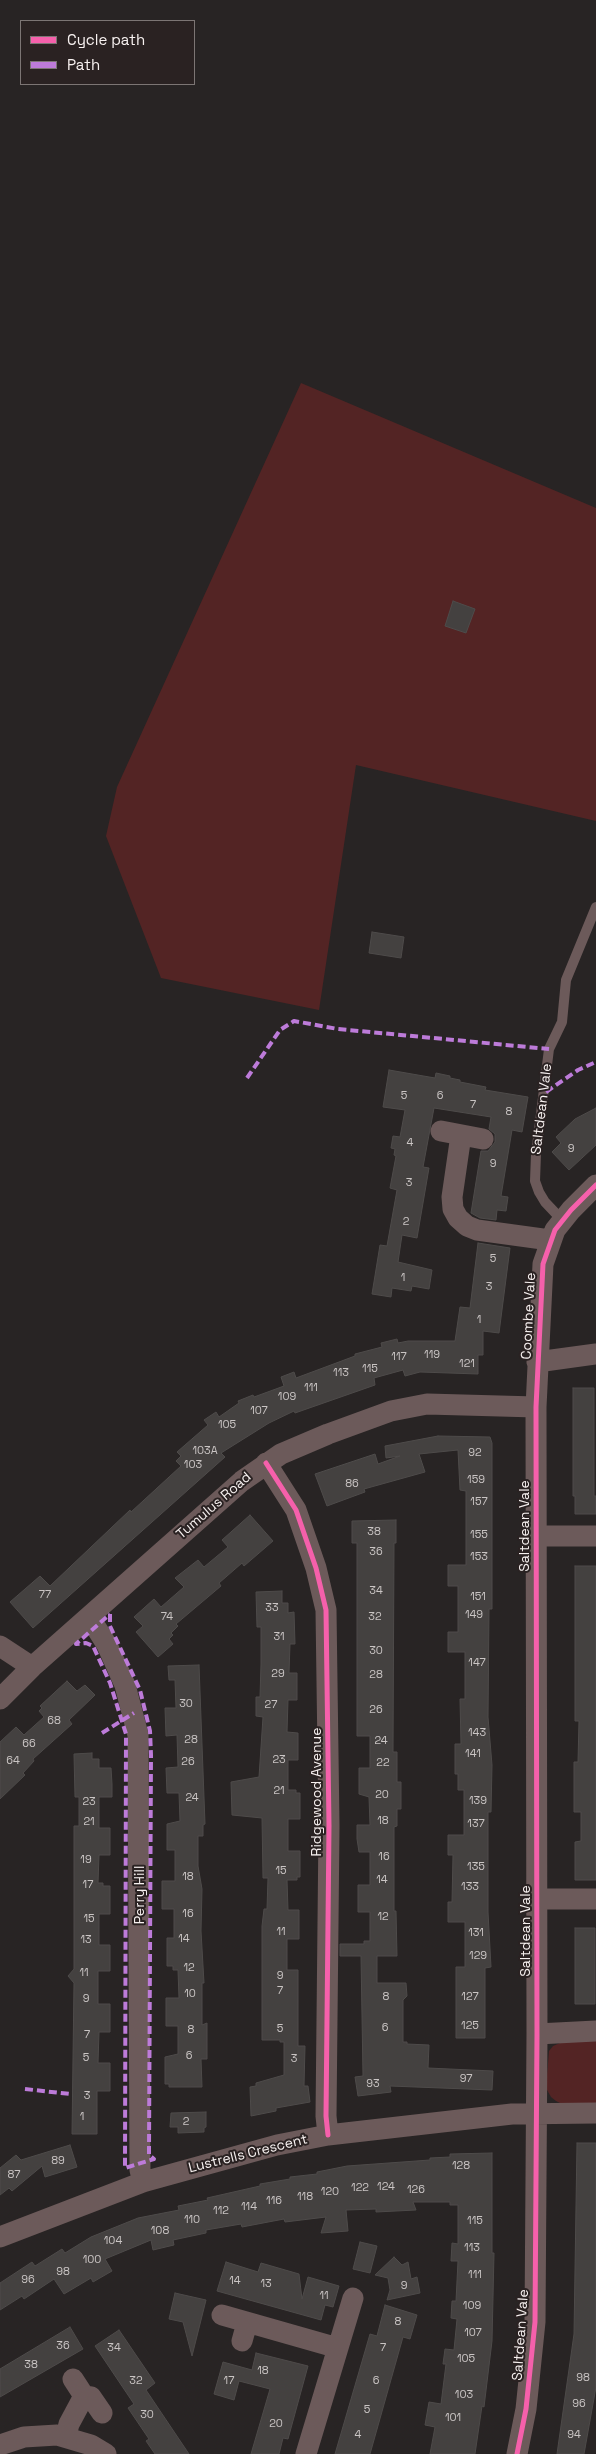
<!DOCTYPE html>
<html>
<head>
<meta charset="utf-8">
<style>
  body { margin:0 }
  #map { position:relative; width:596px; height:2454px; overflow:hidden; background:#282424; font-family:"Space Grotesk",sans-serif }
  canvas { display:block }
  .legend { position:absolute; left:20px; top:20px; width:175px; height:65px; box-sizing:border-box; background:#2a2222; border:1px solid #7c7574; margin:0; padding:6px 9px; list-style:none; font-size:15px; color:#f7f1f0 }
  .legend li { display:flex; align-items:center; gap:10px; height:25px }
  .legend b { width:25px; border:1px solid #7c7574 }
</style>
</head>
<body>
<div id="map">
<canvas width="596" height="2454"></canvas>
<ul class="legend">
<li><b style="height:6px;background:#f560ab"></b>Cycle path</li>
<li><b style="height:6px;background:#bd7bd9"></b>Path</li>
</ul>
</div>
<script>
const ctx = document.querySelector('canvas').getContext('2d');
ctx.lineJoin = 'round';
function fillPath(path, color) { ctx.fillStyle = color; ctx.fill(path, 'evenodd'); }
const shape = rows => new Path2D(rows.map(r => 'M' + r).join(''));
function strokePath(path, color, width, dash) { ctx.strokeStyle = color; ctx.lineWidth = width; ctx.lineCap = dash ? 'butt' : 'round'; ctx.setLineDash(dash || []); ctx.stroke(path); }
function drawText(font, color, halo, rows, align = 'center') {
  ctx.font = font + ' "Space Grotesk",sans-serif'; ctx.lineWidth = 4; ctx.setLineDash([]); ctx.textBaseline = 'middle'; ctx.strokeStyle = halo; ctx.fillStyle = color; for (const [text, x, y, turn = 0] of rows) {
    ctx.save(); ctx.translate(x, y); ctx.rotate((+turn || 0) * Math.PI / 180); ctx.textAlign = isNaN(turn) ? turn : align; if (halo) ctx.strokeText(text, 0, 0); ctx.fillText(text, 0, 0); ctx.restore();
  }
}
fillPath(shape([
  [301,383,596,508,596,821,356,765,319,1010,161,978,106,836,117,787],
  [596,2039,596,2105,562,2104,556,2101,551,2097,546,2088,549,2051,553,2046,560,2043]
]), '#532424');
const building = shape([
  [453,601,475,609,466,633,445,626,453,601],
  [372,932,404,937,401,958,369,953,372,932],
  [389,1070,435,1078,436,1073,450,1076,450,1078,460,1080,460,1082,486,1087,485,1090,528,1097,522,1132,512,1130,501,1196,508,1197,506,1211,497,1210,496,1220,480,1218,471,1213,481,1151,488,1151,495,1142,495,1134,489,1129,491,1117,434,1108,423,1167,429,1168,417,1238,402,1235,398,1262,432,1270,429,1289,412,1286,411,1291,392,1288,391,1297,372,1294,380,1245,387,1246,397,1190,390,1188,396,1156,394,1155,395,1149,391,1148,393,1136,400,1137,405,1110,383,1107,389,1070],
  [596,1108,596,1145,569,1170,552,1152,561,1143,556,1137,575,1119,596,1108],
  [478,1243,510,1248,499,1333,483,1331,483,1355,478,1355,478,1374,420,1372,405,1376,403,1370,374,1378,375,1385,295,1413,294,1411,269,1423,221,1453,225,1457,33,1628,10,1602,40,1576,50,1586,130,1510,131,1512,181,1466,176,1461,181,1456,177,1452,208,1425,204,1420,216,1412,219,1417,239,1403,238,1401,253,1395,254,1397,284,1386,281,1377,294,1372,296,1378,355,1356,355,1354,382,1347,381,1343,397,1339,398,1343,408,1341,455,1341,460,1307,470,1308,478,1243],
  [573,1388,594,1388,594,1496,596,1496,596,1514,575,1514,575,1496,573,1496,573,1388],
  [438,1436,490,1437,492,1443,492,1609,489,1609,488,1717,492,1765,491,1812,488,1812,488,1912,491,1967,485,1968,485,2038,456,2038,456,1967,465,1967,465,1922,448,1922,448,1902,452,1902,453,1855,448,1855,448,1835,464,1835,464,1790,458,1790,458,1774,455,1774,455,1744,461,1744,460,1699,465,1699,465,1652,448,1652,448,1632,458,1632,458,1586,448,1586,448,1565,466,1565,466,1491,460,1490,458,1450,419,1454,425,1472,364,1489,365,1492,327,1506,315,1474,375,1454,378,1464,400,1456,386,1458,385,1446,438,1436],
  [250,1515,273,1541,244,1566,242,1563,219,1583,221,1586,176,1624,178,1626,171,1633,173,1635,169,1639,173,1644,158,1657,136,1632,143,1626,134,1617,154,1599,161,1607,184,1587,175,1578,198,1560,204,1567,228,1547,222,1540,250,1515],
  [396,1520,396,1543,394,1543,393,1752,397,1752,397,1782,401,1782,401,1809,397,1809,397,1826,394,1827,394,1911,396,1911,397,1956,377,1956,377,1983,406,1983,407,1996,403,2000,403,2042,407,2042,407,2044,429,2045,428,2068,493,2071,492,2090,390,2086,391,2092,358,2096,355,2077,363,2076,361,1956,340,1956,340,1944,364,1944,364,1941,370,1941,370,1912,358,1912,358,1885,370,1885,370,1852,359,1852,357,1839,357,1825,370,1825,369,1797,359,1794,359,1768,370,1768,370,1736,357,1736,357,1543,352,1543,352,1521,396,1520],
  [575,1566,596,1566,596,1880,575,1880,575,1842,581,1841,581,1812,574,1812,574,1762,578,1762,579,1721,575,1721,575,1566],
  [282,1591,282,1603,288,1603,288,1613,294,1612,295,1644,290,1644,289,1673,297,1673,297,1700,288,1700,287,1732,298,1733,298,1760,288,1760,288,1790,296,1790,296,1793,300,1793,300,1819,288,1819,288,1851,300,1851,300,1877,297,1877,297,1880,287,1880,288,1910,299,1910,299,1939,287,1939,287,1970,298,1970,298,2046,305,2046,304,2086,308,2086,310,2102,276,2108,276,2111,251,2116,250,2087,256,2086,256,2083,284,2075,284,2042,280,2042,280,2040,262,2040,262,1926,264,1909,267,1909,268,1878,263,1878,262,1818,232,1815,231,1782,259,1777,263,1717,256,1716,256,1697,260,1697,261,1664,261,1627,257,1627,256,1592,282,1591],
  [199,1665,205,1824,203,1825,203,1836,198,1836,198,1866,202,1889,201,1931,204,1983,202,1983,202,2025,207,2023,207,2059,201,2059,202,2087,169,2087,169,2084,165,2084,165,2057,178,2054,178,2026,166,2026,166,1998,179,1998,178,1970,173,1970,173,1966,167,1966,167,1938,174,1938,174,1909,162,1909,162,1881,175,1881,175,1850,167,1850,167,1824,180,1821,179,1793,167,1793,166,1768,178,1767,177,1735,166,1736,165,1708,176,1708,175,1680,169,1680,168,1666,199,1665],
  [67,1681,77,1691,85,1685,95,1695,69,1720,72,1724,33,1759,34,1761,23,1773,25,1775,0,1799,0,1742,16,1727,24,1735,44,1717,39,1711,42,1708,40,1706,67,1681],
  [92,1753,92,1759,99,1759,99,1768,111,1768,112,1784,112,1797,99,1797,99,1828,110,1828,110,1855,99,1855,98,1883,103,1883,103,1886,110,1886,110,1914,99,1914,99,1945,110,1945,110,1971,98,1971,98,2004,110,2004,110,2032,99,2032,98,2063,110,2063,110,2091,97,2091,97,2134,72,2134,74,1983,68,1976,74,1969,74,1826,79,1826,79,1797,75,1797,74,1754,92,1753],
  [575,1928,595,1928,595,2004,575,2004,575,1928],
  [206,2112,206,2127,204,2128,204,2132,178,2133,178,2127,170,2127,171,2113,206,2112],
  [577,2143,596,2143,596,2387,584,2454,557,2454,574,2334,577,2143],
  [70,2145,77,2167,45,2177,42,2166,12,2191,9,2188,0,2195,0,2168,16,2155,21,2160,70,2145],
  [492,2153,492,2253,494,2253,492,2341,484,2407,482,2406,475,2454,430,2454,435,2427,425,2425,429,2402,441,2404,446,2364,443,2364,445,2349,454,2350,457,2319,451,2318,452,2301,456,2301,458,2261,451,2261,452,2243,458,2244,458,2205,450,2205,450,2202,413,2202,416,2210,376,2212,376,2209,346,2210,348,2231,321,2233,326,2217,285,2222,284,2219,242,2227,241,2224,206,2230,206,2233,173,2240,174,2245,153,2250,151,2240,105,2259,112,2271,93,2282,91,2278,64,2294,54,2279,24,2299,22,2296,0,2310,0,2283,32,2262,35,2266,62,2249,65,2253,91,2237,138,2218,179,2210,178,2206,208,2200,207,2198,260,2186,260,2184,290,2179,290,2177,317,2174,317,2172,347,2166,430,2160,430,2158,450,2157,450,2154,492,2153],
  [360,2242,377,2246,370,2273,353,2269,360,2242],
  [394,2257,402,2265,408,2262,411,2279,417,2277,420,2293,387,2300,390,2290,388,2278,375,2275,394,2257],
  [226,2262,258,2272,261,2263,299,2274,302,2299,308,2277,339,2286,333,2307,325,2305,321,2320,217,2291,226,2262],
  [175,2293,206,2300,192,2356,183,2322,169,2319,175,2293],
  [385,2305,417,2315,410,2339,403,2337,370,2454,335,2454,370,2334,377,2336,385,2305],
  [70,2327,83,2349,0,2397,0,2369,70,2327],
  [119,2330,155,2383,146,2390,189,2454,155,2454,146,2441,149,2439,128,2408,134,2404,95,2346,119,2330],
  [256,2353,308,2366,288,2439,283,2438,279,2454,251,2454,270,2389,239,2381,234,2400,214,2394,223,2362,252,2370,256,2353]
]);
fillPath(building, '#444140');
strokePath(building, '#4e4b4a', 1);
strokePath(shape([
  [562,1220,545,1202,539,1192,535,1181,536,1154,549,1049,562,1022,566,980,596,907]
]), '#6c5a5a', 10);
strokePath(shape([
  [441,1131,483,1139],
  [461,1135,452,1197,453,1209,458,1218,467,1226,477,1230,550,1240],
  [537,1362,596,1354],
  [266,1463,296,1510,316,1568,326,1610,329,1826,326,2116,328,2135],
  [536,1536,596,1536],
  [90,1618,107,1645,125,1685,138,1735,140,2170,143,2182],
  [0,1646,32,1667],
  [0,1699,32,1667,242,1481,281,1454,328,1434,391,1411,427,1404,536,1407],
  [537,1899,596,1899],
  [537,2034,596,2031],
  [0,2237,143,2182,277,2145,328,2135,512,2114,596,2113],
  [222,2315,338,2348],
  [242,2341,247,2323],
  [84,2396,91,2397,102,2413],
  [66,2436,69,2424,84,2396,73,2379],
  [0,2445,24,2437,57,2435,91,2445,106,2454],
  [306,2454,353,2298],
  [517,2454,526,2409,535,2322,537,2034,536,1407,543,1264,555,1230,571,1210,596,1185]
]), '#6c5a5a', 21);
strokePath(shape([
  [247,1078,280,1030,294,1021,338,1029,549,1049],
  [546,1092,578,1070,596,1062],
  [110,1614,110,1626,140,1690,150,1731,151,1755,149,2150,149,2155,154,2159,125,2168,126,1734,110,1683,93,1646,86,1643,76,1644,110,1614],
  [102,1733,134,1713],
  [25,2089,70,2094]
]), '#bd7bd9', 4, [8, 4]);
strokePath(shape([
  [266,1463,296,1510,316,1568,326,1610,329,1826,326,2116,328,2135],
  [517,2454,526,2409,535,2322,537,2034,536,1407,543,1264,555,1230,571,1210,596,1185]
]), '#f560ab', 5);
drawText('11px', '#cac5c4', null, [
  ["5",404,1096],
  ["6",440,1096],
  ["7",473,1105],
  ["8",509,1112],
  ["4",410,1143],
  ["9",571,1149],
  ["9",493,1164],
  ["3",409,1183],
  ["2",406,1222],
  ["5",493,1259],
  ["1",403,1278],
  ["3",489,1287],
  ["1",479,1320],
  ["119",432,1355],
  ["117",399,1357],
  ["121",467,1364],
  ["115",370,1369],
  ["113",341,1373],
  ["111",311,1388],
  ["109",287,1397],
  ["107",259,1411],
  ["105",227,1425],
  ["103A",205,1451],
  ["92",475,1453],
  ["103",193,1465],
  ["159",476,1480],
  ["86",352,1484],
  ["157",479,1502],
  ["38",374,1532],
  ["155",479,1535],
  ["36",376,1552],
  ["153",479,1557],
  ["34",376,1591],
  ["77",45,1595],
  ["151",478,1597],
  ["33",272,1608],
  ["149",474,1615],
  ["74",167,1617],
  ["32",375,1617],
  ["31",279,1637],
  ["30",376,1651],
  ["147",477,1663],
  ["29",278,1674],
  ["28",376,1675],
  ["30",186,1704],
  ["27",271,1705],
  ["26",376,1710],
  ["68",54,1721],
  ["143",477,1733],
  ["28",191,1740],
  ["24",381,1741],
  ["66",29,1744],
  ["141",473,1754],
  ["23",279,1760],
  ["64",13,1761],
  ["26",188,1762],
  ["22",383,1763],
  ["21",279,1791],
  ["20",382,1795],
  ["24",192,1798],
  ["139",478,1801],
  ["23",89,1802],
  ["18",383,1821],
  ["21",89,1822],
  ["137",476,1824],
  ["16",384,1857],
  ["19",86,1860],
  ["135",476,1867],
  ["15",281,1871],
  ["18",188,1877],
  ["14",382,1880],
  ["17",88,1885],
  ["133",470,1887],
  ["16",188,1914],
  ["12",383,1917],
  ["15",89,1919],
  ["11",281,1932],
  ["131",476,1933],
  ["14",184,1939],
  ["13",86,1940],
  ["129",478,1956],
  ["12",189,1968],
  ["11",84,1973],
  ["9",280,1976],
  ["7",280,1991],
  ["10",190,1994],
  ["8",386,1997],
  ["127",470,1997],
  ["9",86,1999],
  ["125",470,2026],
  ["6",385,2028],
  ["5",280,2029],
  ["8",191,2030],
  ["7",87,2035],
  ["6",189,2056],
  ["5",86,2058],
  ["3",294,2059],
  ["97",466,2079],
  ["93",373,2084],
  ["3",87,2096],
  ["1",82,2117],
  ["2",186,2122],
  ["89",58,2161],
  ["128",461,2166],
  ["87",14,2175],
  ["124",386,2187],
  ["122",360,2188],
  ["126",416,2190],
  ["120",330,2192],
  ["118",305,2197],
  ["116",274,2201],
  ["114",249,2207],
  ["112",221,2211],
  ["110",192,2220],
  ["115",475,2221],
  ["108",160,2231],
  ["104",113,2241],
  ["113",472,2248],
  ["100",92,2260],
  ["98",63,2272],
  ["111",475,2275],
  ["96",28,2280],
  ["14",235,2281],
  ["13",266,2284],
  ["9",404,2286],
  ["11",324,2296],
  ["109",472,2306],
  ["8",398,2322],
  ["107",473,2333],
  ["36",63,2346],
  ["34",114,2348],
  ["7",383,2348],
  ["105",466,2359],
  ["38",31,2365],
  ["18",263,2371],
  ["98",583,2378],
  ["32",136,2381],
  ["17",229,2381],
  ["6",376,2381],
  ["103",464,2395],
  ["96",579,2404],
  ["5",367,2410],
  ["30",147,2415],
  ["101",453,2418],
  ["20",276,2424],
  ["4",358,2435],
  ["94",574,2435]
]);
drawText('14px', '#f7f1f0', '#2a2222', [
  ["Saltdean Vale",542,1109,-83],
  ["Coombe Vale",529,1316,-87],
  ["Tumulus Road",214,1506,-41],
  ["Saltdean Vale",525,1526,-90],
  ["Ridgewood Avenue",317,1792,-90],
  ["Perry Hill",140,1895,-90],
  ["Saltdean Vale",526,1931,-90],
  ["Lustrells Crescent",248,2154,-14],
  ["Saltdean Vale",521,2335,-86]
]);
</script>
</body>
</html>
